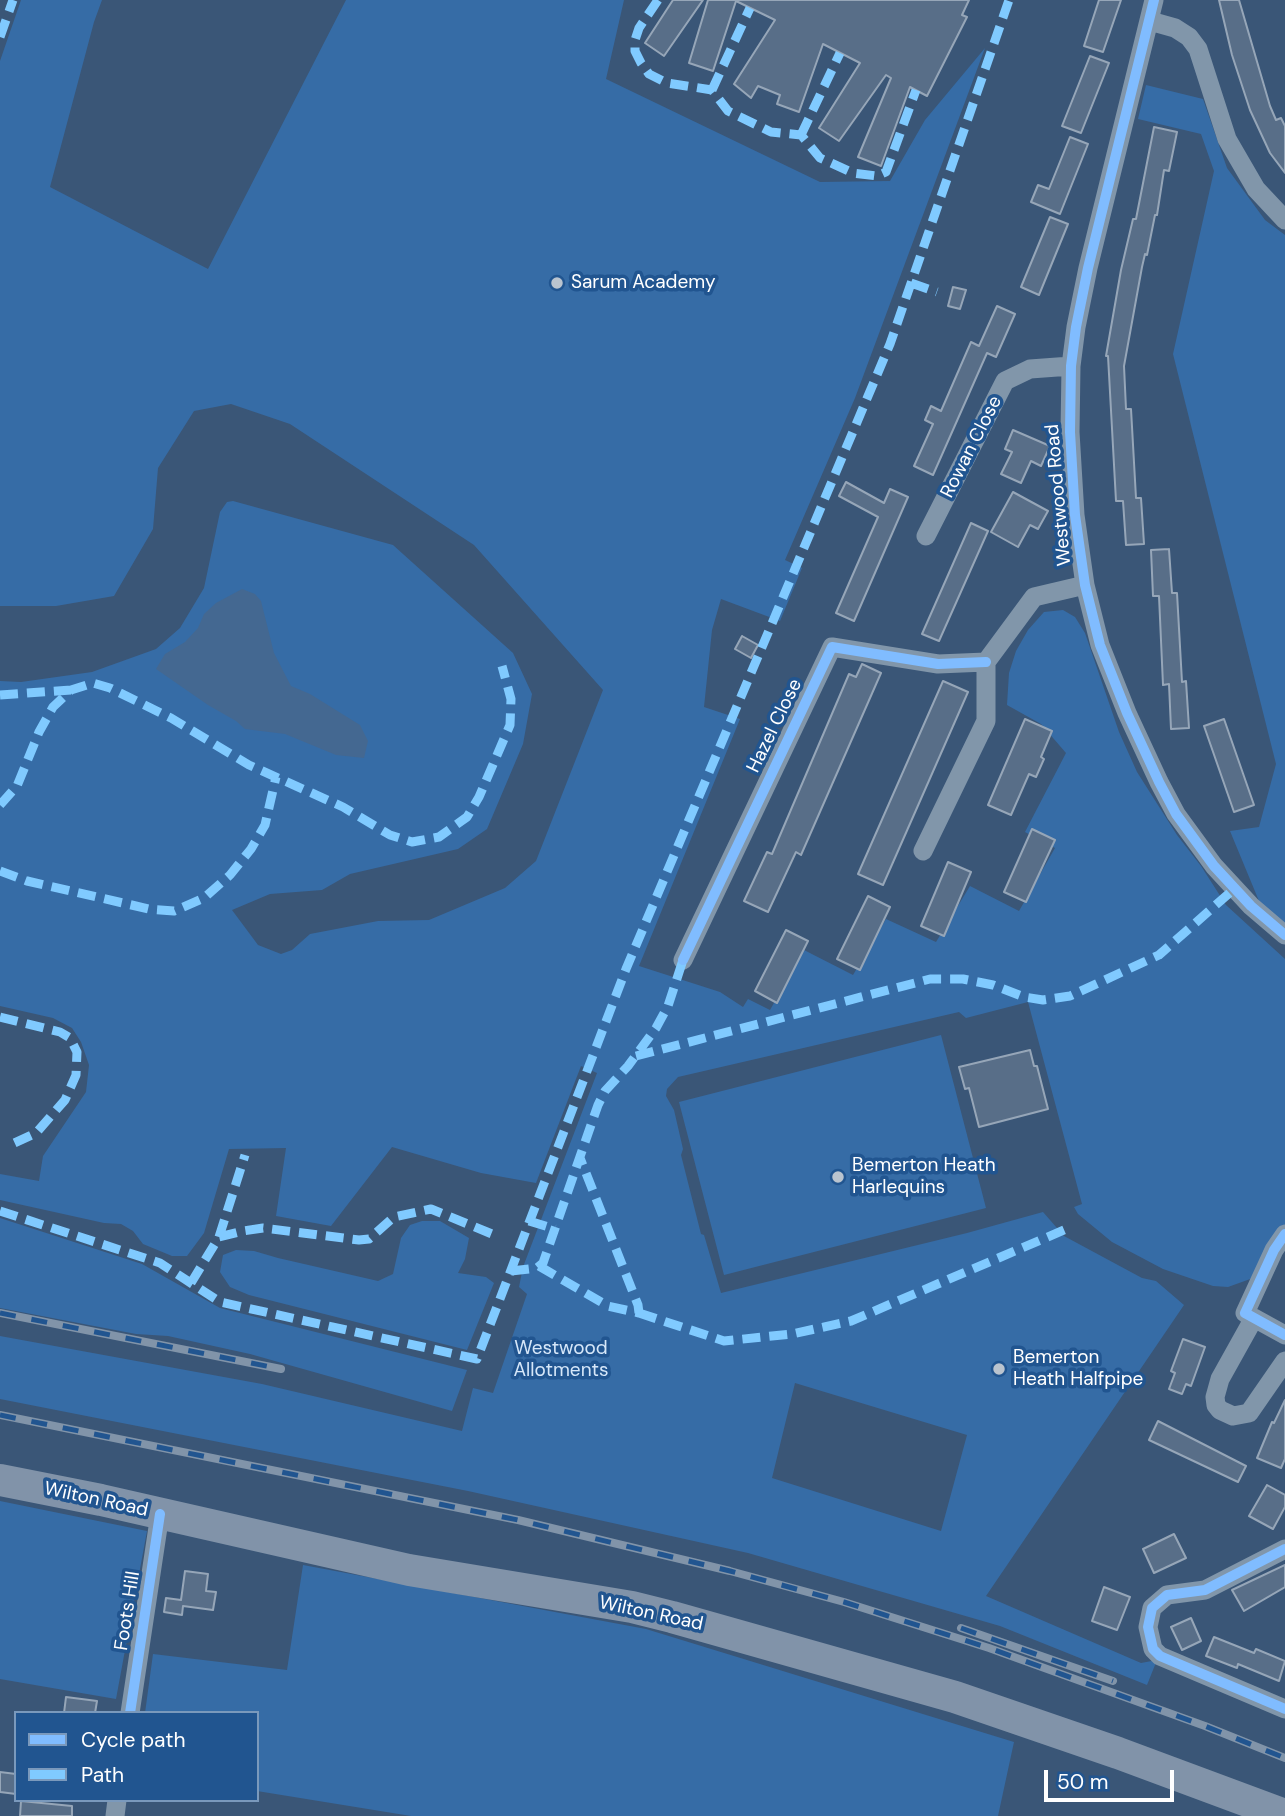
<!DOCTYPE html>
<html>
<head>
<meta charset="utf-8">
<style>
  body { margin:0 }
  #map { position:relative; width:1285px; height:1816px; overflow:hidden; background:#3a5677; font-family:"DM Sans",sans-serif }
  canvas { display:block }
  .legend { position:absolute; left:14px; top:1711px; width:245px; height:91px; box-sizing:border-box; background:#215590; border:2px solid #7a99bc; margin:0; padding:9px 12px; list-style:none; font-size:21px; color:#fff }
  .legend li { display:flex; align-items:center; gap:14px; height:35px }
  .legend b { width:35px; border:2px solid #7a99bc }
  .scale { position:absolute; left:1044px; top:1770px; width:130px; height:32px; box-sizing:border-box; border:4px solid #fff; border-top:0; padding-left:9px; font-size:21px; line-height:24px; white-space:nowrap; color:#fff; -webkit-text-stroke:5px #215590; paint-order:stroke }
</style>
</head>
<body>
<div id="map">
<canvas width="1285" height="1816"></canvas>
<ul class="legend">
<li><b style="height:9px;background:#80bcff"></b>Cycle path</li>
<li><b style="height:9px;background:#80caff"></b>Path</li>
</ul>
<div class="scale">50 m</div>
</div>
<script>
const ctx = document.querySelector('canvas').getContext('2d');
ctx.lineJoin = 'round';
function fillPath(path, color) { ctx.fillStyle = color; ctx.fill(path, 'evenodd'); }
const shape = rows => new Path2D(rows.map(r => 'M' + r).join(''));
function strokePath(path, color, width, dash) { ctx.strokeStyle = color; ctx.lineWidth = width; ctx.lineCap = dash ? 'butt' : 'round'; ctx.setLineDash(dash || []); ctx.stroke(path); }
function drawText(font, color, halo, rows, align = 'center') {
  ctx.font = font + ' "DM Sans",sans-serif'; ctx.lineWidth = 7; ctx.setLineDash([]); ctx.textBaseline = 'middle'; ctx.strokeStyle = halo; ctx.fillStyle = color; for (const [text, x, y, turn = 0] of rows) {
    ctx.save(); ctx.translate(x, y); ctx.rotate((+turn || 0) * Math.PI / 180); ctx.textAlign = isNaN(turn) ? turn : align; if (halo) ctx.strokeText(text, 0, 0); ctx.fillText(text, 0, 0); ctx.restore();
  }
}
fillPath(shape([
  [21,0,102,0,94,22,50,187,208,269,346,0,624,0,606,79,820,182,890,181,925,120,985,48,855,398,785,560,802,568,780,621,721,599,712,630,704,707,740,719,639,966,720,992,743,1007,748,999,770,1010,804,950,853,975,886,919,936,942,970,886,1019,911,1055,848,1025,832,1066,753,1041,724,1007,705,1009,673,1016,651,1028,630,1044,612,1063,610,1075,617,1085,633,1119,732,1137,772,1177,835,1201,866,1226,905,1285,959,1285,1230,1253,1278,1228,1287,1213,1286,1163,1269,1112,1242,1078,1214,1074,1207,1082,1204,1028,1002,966,1018,959,1012,678,1077,667,1089,666,1096,674,1110,683,1149,681,1155,701,1234,704,1235,721,1293,967,1233,1043,1212,1064,1236,1142,1278,1156,1281,1184,1305,986,1596,1141,1663,1157,1660,1147,1685,1000,1626,748,1553,468,1491,0,1399,0,1336,262,1384,462,1431,473,1388,493,1393,527,1294,519,1287,523,1267,597,1073,581,1066,536,1183,481,1173,392,1147,331,1226,276,1216,286,1148,229,1149,204,1233,187,1256,172,1256,143,1244,133,1231,121,1224,104,1223,0,1200,0,1174,39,1181,43,1156,86,1092,89,1065,81,1042,72,1028,53,1018,0,1006,0,681,21,682,92,672,156,649,180,628,204,588,220,512,227,502,233,501,393,545,513,653,532,694,523,744,487,829,458,849,350,874,322,890,270,894,232,910,258,945,281,954,292,950,310,934,378,921,429,920,505,888,536,861,603,690,474,545,290,424,231,404,194,411,158,468,153,529,114,596,56,606,0,606,0,61],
  [795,1383,967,1435,941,1531,772,1478],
  [1146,85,1203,99,1227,168,1265,220,1285,235,1285,926,1259,901,1230,831,1259,827,1276,764,1173,354,1214,171,1201,134,1138,119],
  [941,1035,986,1208,724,1275,679,1102],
  [0,1218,142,1264,220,1308,467,1370,452,1411,250,1354,168,1336,136,1334,0,1308],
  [422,1221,440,1221,469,1238,465,1259,458,1273,486,1277,494,1283,467,1350,249,1295,230,1287,220,1272,223,1255,236,1250,254,1251,278,1258,378,1281,393,1274,401,1238,410,1225],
  [0,1501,147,1531,116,1699,0,1679],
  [303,1565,646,1629,1014,1742,998,1816,411,1816,257,1791,257,1713,145,1713,153,1654,287,1670]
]), '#366ca6');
fillPath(shape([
  [242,589,255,594,261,601,274,653,291,686,310,694,360,725,368,741,364,758,336,755,285,734,245,729,236,721,208,705,156,669,165,654,185,642,198,628,204,614,216,603]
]), '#446891');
const building = shape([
  [673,0,703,0,664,56,645,43,673,0],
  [708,0,969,0,962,15,967,17,927,96,910,87,881,166,858,157,891,78,886,75,839,141,819,128,860,63,823,44,799,112,777,104,780,95,758,86,751,98,734,84,775,20,736,1,713,71,689,63,708,0],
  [1099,0,1121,0,1103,52,1084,46,1099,0],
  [1219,0,1239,0,1270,106,1276,120,1281,118,1285,126,1285,173,1270,153,1250,110,1232,55,1219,0],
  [1090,56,1109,63,1081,133,1062,126,1090,56],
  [1154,127,1177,132,1169,171,1164,170,1157,215,1155,215,1147,255,1145,254,1142,267,1124,366,1126,409,1131,409,1136,498,1141,498,1144,544,1126,545,1123,501,1116,501,1108,356,1106,356,1121,270,1133,219,1136,219,1154,127],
  [1070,137,1088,144,1060,214,1031,202,1038,185,1049,189,1070,137],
  [1050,217,1068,224,1039,295,1021,287,1050,217],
  [953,287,966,290,960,309,948,306,953,287],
  [997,306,1015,314,996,357,987,353,933,475,914,466,933,424,925,420,931,406,941,411,971,342,979,346,997,306],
  [1013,430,1050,446,1041,466,1031,461,1021,483,1001,474,1012,452,1005,449,1013,430],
  [846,482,884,503,890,489,908,497,854,621,836,613,878,517,839,496,846,482],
  [1013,492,1048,511,1038,529,1030,525,1018,547,991,532,1013,492],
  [971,523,988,531,939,641,922,634,971,523],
  [1169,549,1172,593,1177,593,1182,682,1186,681,1189,728,1171,729,1169,684,1163,685,1159,596,1153,596,1151,550,1169,549],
  [742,636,758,645,751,658,735,649,742,636],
  [862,664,881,673,801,855,796,852,768,912,744,901,767,852,772,854,849,674,856,677,862,664],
  [943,681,968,692,883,885,858,874,943,681],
  [1025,719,1052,731,1041,757,1044,759,1036,777,1029,774,1011,815,988,805,1025,719],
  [1224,719,1254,805,1234,812,1204,726,1224,719],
  [1032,829,1055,840,1026,902,1004,892,1032,829],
  [948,862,971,872,944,936,921,926,948,862],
  [868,896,890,907,860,970,837,959,868,896],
  [786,930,808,941,777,1003,755,991,786,930],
  [1030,1050,1034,1066,1037,1066,1048,1109,979,1127,969,1088,965,1089,959,1067,1030,1050],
  [1183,1339,1205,1347,1191,1386,1186,1384,1182,1394,1169,1389,1175,1373,1171,1371,1183,1339],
  [1285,1400,1285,1459,1281,1468,1257,1458,1272,1422,1274,1423,1285,1400],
  [1158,1421,1246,1466,1238,1482,1149,1440,1158,1421],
  [1267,1485,1285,1495,1285,1507,1273,1529,1249,1516,1267,1485],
  [1174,1534,1186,1558,1154,1573,1143,1549,1174,1534],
  [1285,1565,1285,1587,1244,1611,1232,1590,1285,1565],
  [185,1571,208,1574,206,1591,216,1592,213,1610,183,1606,182,1615,164,1612,166,1598,181,1600,185,1571],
  [1104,1587,1130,1597,1117,1630,1092,1621,1104,1587],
  [1191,1618,1201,1641,1182,1650,1171,1627,1191,1618],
  [1214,1637,1254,1653,1256,1649,1285,1661,1279,1681,1238,1664,1237,1668,1206,1656,1214,1637],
  [66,1697,97,1701,95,1713,64,1713,66,1697],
  [0,1772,16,1774,16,1794,0,1792,0,1772],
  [21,1801,72,1806,72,1816,20,1816,21,1801]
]);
fillPath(building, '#586e88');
strokePath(building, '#96a6b8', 2);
strokePath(shape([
  [1154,0,1088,268,1076,327,1071,366,1070,432,1075,515,1085,585,1100,645,1127,713,1159,782,1176,814,1214,866,1251,906,1285,935],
  [1150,21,1175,28,1189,37,1198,49,1227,139,1256,189,1285,220],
  [926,536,1005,381,1030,369,1071,366],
  [923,851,986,721,986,662,1034,597,1085,585],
  [683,960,832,647,938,664,986,662],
  [1285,1234,1274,1250,1245,1313,1285,1335],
  [1254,1318,1220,1379,1215,1397,1216,1405,1220,1410,1233,1416,1249,1413,1285,1361],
  [1285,1549,1205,1590,1167,1595,1152,1608,1148,1627,1153,1649,1160,1656,1285,1709],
  [130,1713,160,1514],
  [115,1816,117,1800]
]), '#8196aa', 19);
strokePath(shape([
  [0,1480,101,1500,409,1570,632,1607,672,1617,955,1697,1118,1753,1285,1815]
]), '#8193a9', 32);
const rail = shape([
  [0,1313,281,1369],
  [0,1415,518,1520,730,1571,844,1602,989,1648,1205,1726,1285,1758],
  [961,1628,1113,1681]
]);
strokePath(rail, '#8194a9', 8);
strokePath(rail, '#215590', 5, [16]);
strokePath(shape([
  [658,0,639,28,635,40,635,51,641,63,649,74,667,83,712,90,728,111,771,132,801,135,820,158,853,173,877,176,886,172,916,90],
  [0,37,13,0],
  [712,90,750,8],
  [801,135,840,53],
  [911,283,937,292],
  [0,695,71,690],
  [0,805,17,786,39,732,53,707,71,690,93,683,110,688,171,718,249,765,343,807,390,835,412,842,439,837,467,817,479,797,510,725,511,699,502,666],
  [0,871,27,881,149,909,174,911,204,898,230,875,251,849,265,825,276,777],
  [0,1017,60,1032,70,1038,77,1052,76,1075,65,1100,36,1133,8,1146],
  [636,1056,930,979,963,979,993,985,1024,997,1043,1000,1070,996,1159,955,1234,889],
  [0,1211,160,1263,220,1302,477,1359,626,969,890,344,1009,0],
  [529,1221,555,1229],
  [219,1237,245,1155],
  [539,1266,608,1306,639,1313,638,1305,580,1158],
  [511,1271,537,1268,543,1263,598,1105,605,1091,628,1066,656,1028,668,1006,683,960],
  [191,1283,219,1237,243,1231,263,1228,359,1240,369,1239,394,1217,431,1209,492,1234],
  [639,1313,724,1341,792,1334,851,1321,1071,1227]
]), '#80caff', 9, [18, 9]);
strokePath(shape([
  [1154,0,1088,268,1076,327,1071,366,1070,432,1075,515,1085,585,1100,645,1127,713,1159,782,1176,814,1214,866,1251,906,1285,935],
  [683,960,832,647,938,664,986,662],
  [1285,1234,1274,1250,1245,1313,1285,1335],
  [1285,1549,1205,1590,1167,1595,1152,1608,1148,1627,1153,1649,1160,1656,1285,1709],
  [130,1713,160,1514]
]), '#80bcff', 10);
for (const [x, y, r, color] of [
  [557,283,7,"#bac4cf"],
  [838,1177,7,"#bac4cf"],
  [999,1369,7,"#bac4cf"]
]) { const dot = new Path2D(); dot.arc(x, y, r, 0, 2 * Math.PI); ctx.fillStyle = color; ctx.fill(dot); strokePath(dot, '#215590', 2.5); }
drawText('19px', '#fff', '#215590', [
  ["Sarum Academy",571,283],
  ["Bemerton Heath",852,1166],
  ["Harlequins",852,1188],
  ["Bemerton",1013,1358],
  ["Heath Halfpipe",1013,1380]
], 'left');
drawText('19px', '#fff', '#215590', [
  ["Rowan Close",972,447,-63],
  ["Westwood Road",1059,495,-95],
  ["Hazel Close",775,726,-64],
  ["Wilton Road",96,1500,12],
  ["Foots Hill",128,1611,-81],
  ["Wilton Road",651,1614,12]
]);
drawText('19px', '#d6e7f9', '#215590', [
  ["Westwood",561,1349],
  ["Allotments",561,1371]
]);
</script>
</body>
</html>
